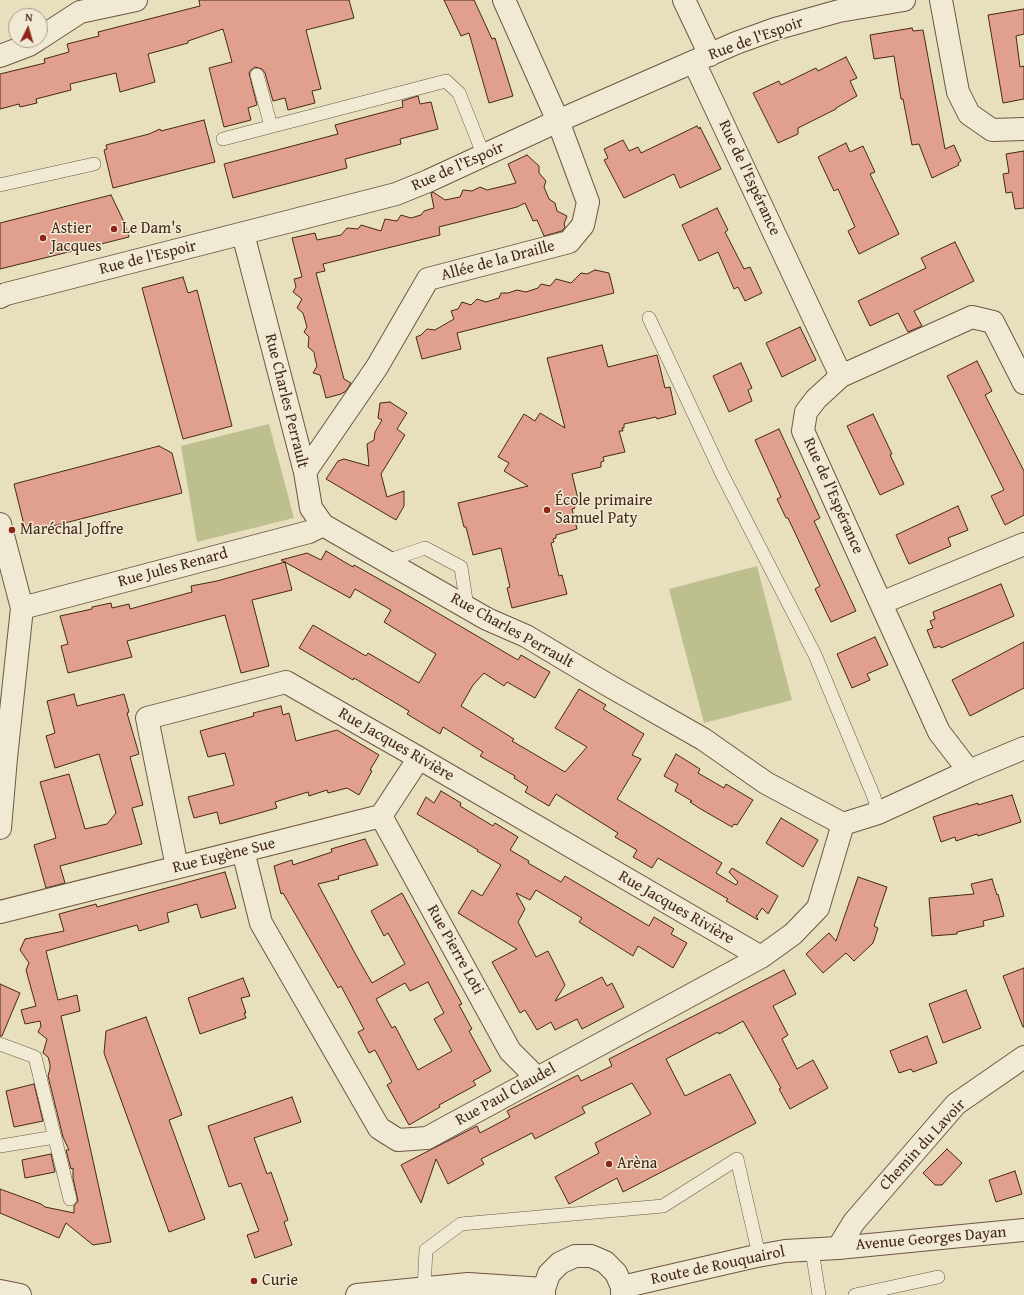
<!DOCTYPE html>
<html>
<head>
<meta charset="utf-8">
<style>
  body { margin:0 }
  #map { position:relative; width:1024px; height:1295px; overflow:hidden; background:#e8dfbf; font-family:"Gentium Book Plus",serif }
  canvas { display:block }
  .north { position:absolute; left:8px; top:8px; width:40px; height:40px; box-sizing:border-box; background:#f0ead5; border:1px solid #ac9c89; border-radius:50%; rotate:5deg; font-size:11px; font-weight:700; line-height:16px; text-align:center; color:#462816 }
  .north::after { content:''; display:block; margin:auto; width:14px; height:18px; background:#8f2418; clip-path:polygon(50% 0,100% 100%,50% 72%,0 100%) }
</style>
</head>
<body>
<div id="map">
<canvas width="1024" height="1295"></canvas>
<div class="north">N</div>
</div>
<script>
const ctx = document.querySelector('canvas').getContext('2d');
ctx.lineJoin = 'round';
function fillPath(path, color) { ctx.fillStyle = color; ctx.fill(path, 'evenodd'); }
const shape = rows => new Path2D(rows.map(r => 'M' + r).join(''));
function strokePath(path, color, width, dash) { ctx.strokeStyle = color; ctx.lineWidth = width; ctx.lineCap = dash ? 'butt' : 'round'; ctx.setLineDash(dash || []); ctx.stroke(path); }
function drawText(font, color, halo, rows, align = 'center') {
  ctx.font = font + ' "Gentium Book Plus",serif'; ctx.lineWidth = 3; ctx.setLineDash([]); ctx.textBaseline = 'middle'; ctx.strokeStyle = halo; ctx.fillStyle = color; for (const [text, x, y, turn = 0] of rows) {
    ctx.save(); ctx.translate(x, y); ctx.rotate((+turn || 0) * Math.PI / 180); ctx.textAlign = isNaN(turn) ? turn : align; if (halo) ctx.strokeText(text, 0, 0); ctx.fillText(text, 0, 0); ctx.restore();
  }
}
fillPath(shape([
  [269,424,294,518,197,542,181,446],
  [757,566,792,700,704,723,669,589]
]), '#bdc08e');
const building = shape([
  [199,0,349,0,354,18,306,30,321,89,312,91,315,103,288,110,285,98,273,101,265,73,262,69,255,67,251,70,249,73,257,105,248,108,251,120,224,127,209,68,232,62,223,29,188,41,188,43,148,54,155,82,120,92,116,73,70,84,71,90,36,99,37,103,20,107,19,104,0,109,0,74,45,63,44,59,69,52,67,44,99,36,98,32,200,6,199,0],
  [444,0,474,0,492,39,495,38,513,96,489,103,469,33,461,36,444,0],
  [1024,9,1024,34,1016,36,1020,67,1024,66,1024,99,1003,103,988,15,1024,9],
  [912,28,913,31,923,30,945,149,954,145,961,161,958,163,959,165,932,178,919,144,912,145,903,99,901,99,894,56,874,59,870,35,912,28],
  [846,57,857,78,850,81,857,96,836,108,836,109,798,128,798,134,778,143,753,93,779,81,781,85,816,68,818,71,846,57],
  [418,96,420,104,431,102,438,129,400,139,401,144,345,159,347,168,233,198,224,164,338,134,335,125,403,107,402,101,418,96],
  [204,120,215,162,113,188,104,150,107,149,106,145,149,134,160,129,161,131,204,120],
  [697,126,699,129,700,127,721,169,680,188,674,174,624,198,604,160,608,158,604,149,623,140,629,151,638,147,641,153,697,126],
  [846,143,850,152,863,146,875,172,870,174,899,234,859,254,848,231,855,227,838,189,834,191,818,157,846,143],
  [1024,151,1024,208,1015,209,1012,192,1006,193,1003,174,1009,173,1006,154,1024,151],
  [527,155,539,166,539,173,546,181,544,187,549,199,555,203,557,211,567,216,564,224,565,227,562,231,544,236,537,220,533,221,525,203,517,207,439,227,440,235,323,264,325,271,316,273,344,379,351,383,346,391,341,394,326,398,320,375,313,373,317,366,315,358,314,352,308,347,309,337,304,332,307,327,303,313,297,308,302,299,293,292,296,287,294,279,302,277,292,238,315,233,317,240,341,235,347,228,358,229,361,225,381,231,385,219,397,221,401,215,411,218,421,215,424,211,434,208,431,193,433,192,445,200,460,197,463,190,472,191,480,187,487,190,516,183,508,164,527,155],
  [111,195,125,224,129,237,0,269,0,223,111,195],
  [717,208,728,230,725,232,744,269,750,267,762,293,745,301,738,287,734,289,718,252,699,261,682,225,717,208],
  [955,242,974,281,914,311,922,326,908,332,898,313,870,326,858,301,926,268,921,258,955,242],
  [595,270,609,273,614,293,457,333,461,349,422,359,416,337,421,335,427,329,435,330,454,319,451,311,458,309,462,302,471,305,477,299,486,302,499,298,501,293,508,293,517,290,526,292,538,288,541,284,550,286,556,279,571,283,581,273,587,274,595,270],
  [183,277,188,293,197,290,232,426,183,439,142,288,183,277],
  [800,327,816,360,782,377,766,343,800,327],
  [602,345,608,367,657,355,665,388,670,387,676,414,657,419,656,417,624,424,624,428,622,428,623,431,619,431,625,452,603,457,604,461,601,462,601,467,572,474,579,503,574,505,575,508,572,509,577,529,556,535,556,538,553,539,554,542,551,543,559,576,562,575,567,594,512,608,507,588,510,587,501,548,473,555,466,527,464,527,458,503,528,486,504,471,509,463,498,457,524,414,535,421,540,413,565,428,547,358,602,345],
  [977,361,992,391,985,395,1024,471,1024,515,1005,525,991,496,1004,490,947,376,977,361],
  [741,363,752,388,748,390,752,401,729,412,713,376,741,363],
  [390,402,407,413,397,429,405,435,381,474,387,497,404,491,404,506,396,520,326,479,338,461,344,459,369,466,367,444,374,440,375,432,382,420,378,418,380,403,390,402],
  [873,414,892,454,890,455,904,484,880,495,847,426,873,414],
  [779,429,820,518,814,521,856,611,831,622,815,589,820,586,788,518,786,518,777,499,781,497,755,440,779,429],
  [159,446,172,453,182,493,26,533,14,484,159,446],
  [958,506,968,530,948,538,951,546,909,564,896,535,958,506],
  [326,551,353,567,354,565,402,592,518,660,521,655,550,672,535,698,507,682,504,686,484,673,473,685,461,706,514,739,512,741,565,772,587,747,555,728,579,689,606,705,603,709,644,734,632,755,641,759,617,799,722,863,716,873,736,885,738,882,729,872,732,868,778,896,768,914,762,908,757,916,756,915,758,920,726,901,728,899,658,858,652,868,633,857,637,850,615,837,618,833,556,794,549,806,525,792,528,787,514,778,515,776,480,756,483,752,443,727,440,734,407,714,409,711,354,678,353,680,299,648,313,625,366,656,368,653,419,683,436,654,384,622,391,610,355,589,350,598,281,560,307,553,321,560,326,551],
  [285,562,292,590,252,600,269,666,241,673,225,615,127,641,132,657,68,673,61,646,68,644,60,616,92,609,92,607,111,603,112,608,129,604,130,609,192,592,191,586,217,581,285,562],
  [1001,584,1014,616,941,648,940,646,934,648,927,630,933,628,930,621,935,619,933,612,1001,584],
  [875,637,888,665,867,674,870,680,852,688,837,654,875,637],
  [1024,642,1024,688,970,716,952,680,1024,642],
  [74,694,77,706,124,694,129,712,127,713,139,754,130,757,143,805,132,808,142,844,60,866,65,883,46,888,34,845,56,838,40,782,69,774,85,829,107,824,116,813,99,754,55,768,46,736,55,733,47,701,74,694],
  [281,706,283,715,289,713,296,741,337,730,379,755,370,770,372,771,359,795,347,788,328,793,327,790,309,796,308,792,275,802,277,808,220,824,217,812,194,818,188,797,234,785,225,753,208,757,200,731,254,716,253,713,281,706],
  [676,754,700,769,698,773,724,788,726,784,753,800,737,825,734,824,732,827,699,808,690,802,692,801,675,791,678,784,664,776,676,754],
  [441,791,461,803,460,806,493,826,495,823,518,837,510,850,529,861,528,863,561,882,565,876,649,926,654,917,674,929,671,934,687,943,673,968,638,946,633,956,579,922,582,918,536,890,530,900,516,893,525,909,518,922,536,957,548,951,565,985,555,1001,602,977,607,986,612,983,624,1007,582,1029,577,1019,555,1030,551,1022,537,1030,525,1010,520,1013,492,962,517,949,458,913,472,890,482,896,501,865,477,851,478,850,417,814,426,797,434,803,441,791],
  [1012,795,1021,822,978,836,977,834,956,841,955,837,941,842,933,817,978,803,978,805,1012,795],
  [781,818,818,840,803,867,766,843,781,818],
  [365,839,378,865,338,876,339,879,318,884,357,957,372,983,405,964,388,933,384,936,371,911,402,893,462,1004,459,1005,472,1029,469,1031,491,1071,473,1081,476,1085,439,1105,440,1107,409,1125,387,1085,392,1082,375,1050,369,1053,358,1032,364,1029,341,986,338,988,283,893,281,894,274,866,292,860,293,865,332,852,331,849,365,839],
  [428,982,444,1013,434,1019,452,1051,418,1070,395,1026,392,1028,376,999,405,983,410,991,428,982],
  [225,872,236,908,201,918,197,904,167,913,169,922,139,931,137,925,46,951,58,1000,77,995,80,1011,61,1016,111,1242,93,1245,66,1223,59,1238,0,1213,0,1189,41,1204,45,1207,74,1213,74,1206,78,1201,73,1178,73,1168,71,1169,66,1150,69,1150,63,1137,48,1076,50,1069,50,1064,48,1057,43,1053,47,1039,38,1032,41,1026,40,1021,25,1024,21,1010,36,1006,26,970,29,963,20,950,25,939,64,931,59,914,96,904,97,907,225,872],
  [858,877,887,887,874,926,878,928,873,943,854,961,846,953,823,973,806,954,829,933,836,941,858,877],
  [992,879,997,895,998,894,1004,916,983,921,984,926,957,932,957,934,932,936,929,898,974,894,971,884,992,879],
  [1024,968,1024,1027,1023,1027,1003,976,1024,968],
  [784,970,796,994,773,1006,788,1035,782,1039,797,1069,813,1060,828,1088,790,1109,779,1089,781,1088,743,1021,719,1034,718,1032,666,1059,685,1096,730,1074,756,1123,623,1192,617,1178,569,1204,555,1177,599,1153,595,1143,651,1114,632,1083,582,1107,585,1113,535,1139,532,1133,481,1159,484,1164,448,1184,436,1159,421,1203,401,1165,477,1126,480,1133,510,1117,507,1111,578,1075,581,1081,612,1066,609,1059,784,970],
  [243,978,250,996,241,998,246,1013,244,1013,246,1018,200,1034,188,998,243,978],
  [0,984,20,993,2,1036,0,1036,0,984],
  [966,990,981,1028,943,1043,929,1004,966,990],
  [146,1017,182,1115,169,1120,205,1219,169,1232,104,1053,106,1031,146,1017],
  [927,1036,937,1063,913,1072,911,1069,899,1073,890,1051,927,1036],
  [34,1084,43,1121,14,1127,6,1091,34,1084],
  [292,1097,301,1122,254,1138,267,1174,271,1172,288,1220,284,1222,292,1245,255,1258,247,1235,259,1231,241,1183,229,1187,208,1126,292,1097],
  [947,1149,962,1163,942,1185,935,1185,923,1173,947,1149],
  [51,1154,55,1172,25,1178,22,1160,51,1154],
  [1015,1171,1022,1194,996,1202,989,1180,1015,1171]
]);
fillPath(building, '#e0a08d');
strokePath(building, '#462816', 1);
const service = shape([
  [257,75,271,126],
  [223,139,446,81,459,93,484,156],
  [0,185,94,164],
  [649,318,722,474,815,655,874,797,878,813],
  [387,561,425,548,461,567,467,607],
  [0,1044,35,1057,70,1199],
  [0,1146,55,1137],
  [812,1250,819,1295],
  [424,1288,426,1250,461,1224,663,1206,737,1159,759,1255],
  [855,1295,938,1277]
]);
const minor = shape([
  [684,0,710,55],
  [941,0,958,92,969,114,992,130,1024,129],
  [40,38,80,12,136,0],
  [0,56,29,45,37,40],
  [694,62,841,376,816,399,806,412,803,431,939,732,969,771,1024,748],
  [243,234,305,472,311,508,323,525,487,619,526,636,608,685,703,739,766,783,843,824,878,813,969,771],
  [0,297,6,294,396,194,428,181,558,121,736,43,775,29,839,11,904,0],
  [841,376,972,317,993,322,1024,383],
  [305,472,377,367,428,279,569,242,583,225,588,202,558,121,504,0],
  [0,524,22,608,6,758,0,828],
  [881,603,1024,544],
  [22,608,309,532,323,525],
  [381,816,510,1051,537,1078],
  [243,851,261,923,379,1128,398,1140,427,1138,761,957,793,934,818,908,843,824],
  [177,867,147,718,286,682,419,758,761,957],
  [0,912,381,816,419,758],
  [838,1248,854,1222,956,1104,1024,1057]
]);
const tertiary = shape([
  [622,1287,752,1257,785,1251,838,1248,1024,1230],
  [0,1291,20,1295],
  [357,1295,468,1284,544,1289],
  [544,1295,544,1289,549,1274,560,1263,575,1256,591,1256,605,1262,616,1273,622,1287,622,1295]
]);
strokePath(service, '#6e5640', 14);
strokePath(minor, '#6e5640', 24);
strokePath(tertiary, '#6e5640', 24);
strokePath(service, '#f0ead5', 13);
strokePath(minor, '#f0ead5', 22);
strokePath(tertiary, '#f0ead5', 22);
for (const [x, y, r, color] of [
  [114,229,4,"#8f2418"],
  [43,238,4,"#8f2418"],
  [547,510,4,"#8f2418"],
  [12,530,4,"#8f2418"],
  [609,1164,4,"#8f2418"],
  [254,1281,4,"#8f2418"]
]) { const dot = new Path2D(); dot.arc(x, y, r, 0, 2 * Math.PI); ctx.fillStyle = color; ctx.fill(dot); strokePath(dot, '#f0ead5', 1.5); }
drawText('16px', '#462816', '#f0ead5', [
  ["Rue de l'Espoir",756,39,-20],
  ["Rue de l'Espoir",458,167,-24],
  ["Rue de l'Espérance",749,178,65],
  ["Rue de l'Espoir",148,258,-14],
  ["Allée de la Draille",498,261,-15],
  ["Rue Charles Perrault",286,401,76],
  ["Rue de l'Espérance",833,496,66],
  ["Rue Jules Renard",173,568,-15],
  ["Rue Charles Perrault",512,631,29],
  ["Rue Jacques Rivière",396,745,30],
  ["Rue Eugène Sue",224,856,-14],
  ["Rue Jacques Rivière",676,908,30],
  ["Rue Pierre Loti",455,950,61],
  ["Rue Paul Claudel",506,1095,-29],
  ["Chemin du Lavoir",923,1145,-47],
  ["Avenue Georges Dayan",931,1239,-5],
  ["Route de Rouquairol",718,1266,-12]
]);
drawText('16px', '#462816', '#f0ead5', [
  ["Astier",51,229],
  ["Jacques",51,247],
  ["Le Dam's",122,229],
  ["École primaire",555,501],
  ["Samuel Paty",555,519],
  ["Maréchal Joffre",20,530],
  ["Arèna",617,1164],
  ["Curie",262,1281]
], 'left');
</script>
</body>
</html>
